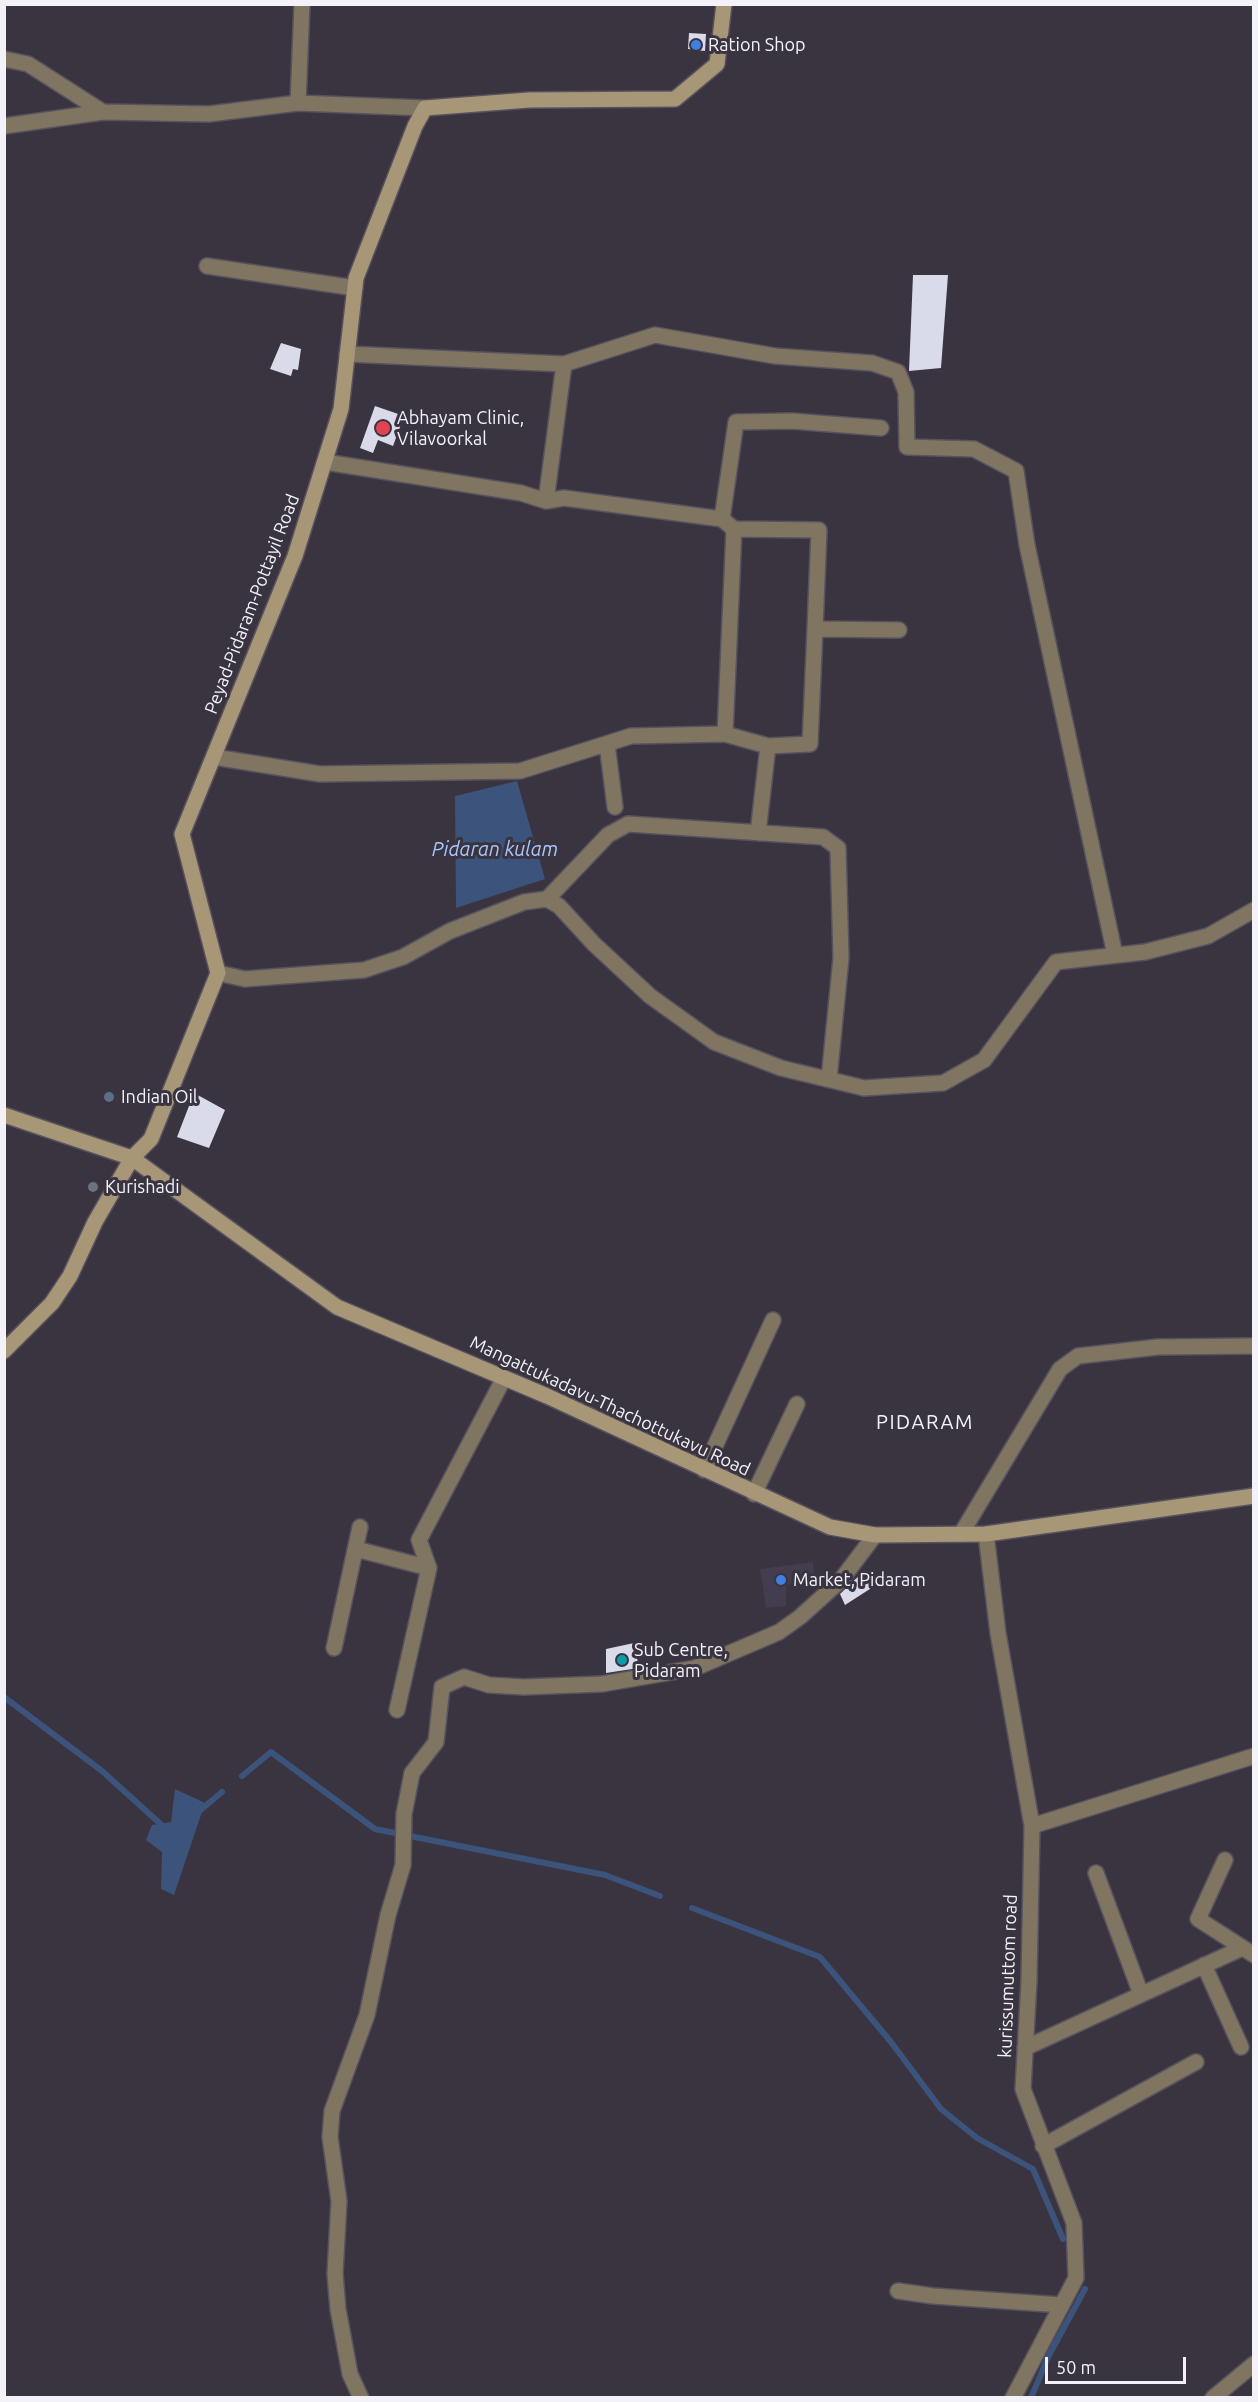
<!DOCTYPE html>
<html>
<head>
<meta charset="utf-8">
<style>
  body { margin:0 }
  #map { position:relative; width:1258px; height:2402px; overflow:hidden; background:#393440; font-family:Ubuntu,sans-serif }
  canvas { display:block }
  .frame { position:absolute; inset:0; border:6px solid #f4f2f9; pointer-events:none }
  .scale { position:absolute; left:1045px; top:2357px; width:141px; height:27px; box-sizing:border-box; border:3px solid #f4f2f9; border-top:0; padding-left:8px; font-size:18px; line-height:21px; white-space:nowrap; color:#f4f2f9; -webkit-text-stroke:4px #393440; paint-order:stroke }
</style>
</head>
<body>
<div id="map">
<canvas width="1258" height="2402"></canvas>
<div class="frame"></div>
<div class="scale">50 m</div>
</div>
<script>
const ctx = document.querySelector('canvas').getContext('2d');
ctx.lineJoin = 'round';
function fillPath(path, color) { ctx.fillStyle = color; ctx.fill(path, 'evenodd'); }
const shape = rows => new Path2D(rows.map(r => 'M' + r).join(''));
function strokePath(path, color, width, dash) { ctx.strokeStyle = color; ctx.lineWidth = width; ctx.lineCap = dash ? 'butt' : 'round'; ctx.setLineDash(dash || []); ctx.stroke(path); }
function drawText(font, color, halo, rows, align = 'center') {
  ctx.font = font + ' Ubuntu,sans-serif'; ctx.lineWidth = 6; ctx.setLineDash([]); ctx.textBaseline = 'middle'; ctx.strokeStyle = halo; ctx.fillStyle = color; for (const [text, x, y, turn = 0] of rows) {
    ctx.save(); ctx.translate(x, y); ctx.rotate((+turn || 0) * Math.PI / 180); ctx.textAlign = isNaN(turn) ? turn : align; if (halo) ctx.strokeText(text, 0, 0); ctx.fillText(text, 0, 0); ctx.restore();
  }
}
fillPath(shape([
  [813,1562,814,1575,786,1585,786,1606,766,1608,760,1569]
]), '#433d4f');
fillPath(shape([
  [517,781,545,879,456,908,455,796],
  [175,1789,205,1803,174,1895,161,1889,162,1852,146,1840,152,1825,171,1822]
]), '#3c537b');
strokePath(shape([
  [4,1697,102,1771,165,1828],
  [242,1776,271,1752,375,1829,605,1875,660,1896],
  [197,1813,222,1792],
  [692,1908,820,1957,891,2042,941,2109,977,2138,1033,2169,1063,2239],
  [1031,2398,1048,2357,1085,2289]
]), '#3c537b', 6);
fillPath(shape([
  [689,33,706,34,705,51,688,49],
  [913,275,948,275,941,368,909,371],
  [281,343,301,349,298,370,293,369,291,376,270,369],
  [375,406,404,416,393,446,378,440,373,453,360,448],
  [194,1093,225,1110,209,1148,177,1137],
  [863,1572,873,1587,845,1605,840,1594],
  [634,1643,639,1668,606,1673,606,1649]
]), '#d9daea');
const street = shape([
  [302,4,298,103,425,108],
  [4,59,28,64,103,112],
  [4,126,103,112,209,114,298,103],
  [207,266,355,288],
  [347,354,564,364,655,335,775,356,872,363,898,372,906,392,907,447,974,449,1016,471,1027,545,1115,955],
  [546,501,564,364],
  [722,519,736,422,792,421,881,428],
  [815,629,899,630],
  [725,734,768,746,810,744,815,629,819,530,734,529],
  [607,744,615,807],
  [214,757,320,774,520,771,631,736,725,734,734,529,722,519,564,498,546,501,521,493,325,462],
  [758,833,768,746],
  [547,899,608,835,628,824,823,837,838,848,841,958,829,1079],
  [218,973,245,979,364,970,403,957,450,931,524,902,547,899,559,906,594,944,650,996,714,1042,781,1068,864,1088,943,1083,984,1060,1056,962,1145,952,1208,936,1254,910],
  [704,1470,773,1320],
  [754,1494,797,1404],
  [961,1534,1060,1369,1078,1356,1158,1347,1254,1346],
  [986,1534,998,1633,1032,1826,1029,1981,1023,2089,1074,2223,1076,2278,1013,2398],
  [356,1549,429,1568],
  [334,1648,360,1527],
  [397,1710,429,1568,419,1540,504,1378],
  [1032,1826,1254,1756],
  [1225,1860,1198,1919,1254,1955],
  [1096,1873,1141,1994],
  [1204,1965,1241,2047],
  [1025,2048,1240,1949],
  [1043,2146,1196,2062],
  [898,2291,933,2296,1062,2305],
  [361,2398,350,2374,338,2309,335,2274,339,2201,330,2137,332,2111,367,2015,388,1915,403,1865,404,1814,412,1773,436,1742,442,1687,464,1677,489,1685,524,1687,602,1684,695,1668,779,1632,800,1617,841,1580,875,1535],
  [1213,2398,1254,2364]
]);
const secondary = shape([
  [4,1115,132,1158,337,1307,547,1396,830,1527,875,1535,986,1534,1254,1496],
  [4,1351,52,1303,70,1276,95,1222,132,1158,151,1139,218,973,182,834,295,556,341,409,356,278,415,126,425,108,529,100,675,99,717,64,724,4]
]);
strokePath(street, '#57525e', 18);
strokePath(secondary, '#57525e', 18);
strokePath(street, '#7f7561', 15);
strokePath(secondary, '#a79777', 15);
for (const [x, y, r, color] of [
  [696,45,6,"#3f7fe0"],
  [383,428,8,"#e0444e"],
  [109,1097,6,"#5c6f8a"],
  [93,1187,6,"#6b7280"],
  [781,1580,6,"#3f7fe0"],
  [622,1660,6,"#0f9aa8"]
]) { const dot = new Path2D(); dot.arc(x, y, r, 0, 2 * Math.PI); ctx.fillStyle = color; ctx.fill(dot); strokePath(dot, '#393440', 2); }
drawText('18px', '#f4f2f9', '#393440', [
  ["Ration Shop",708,45],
  ["Abhayam Clinic,",397,418],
  ["Vilavoorkal",397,439],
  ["Indian Oil",121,1097],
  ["Kurishadi",105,1187],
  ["Market, Pidaram",793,1580],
  ["Sub Centre,",634,1650],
  ["Pidaram",634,1671]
], 'left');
drawText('18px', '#f4f2f9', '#393440', [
  ["Peyad-Pidaram-Pottayil Road",252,604,-69],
  ["Mangattukadavu-Thachottukavu Road",610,1406,25],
  ["kurissumuttom road",1008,1976,-88]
]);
drawText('italic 20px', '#a7c7fa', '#393440', [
  ["Pidaran kulam",495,849]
]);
ctx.letterSpacing = '1.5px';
drawText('20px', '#f4f2f9', '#393440', [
  ["PIDARAM",925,1422]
]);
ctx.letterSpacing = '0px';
</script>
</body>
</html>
